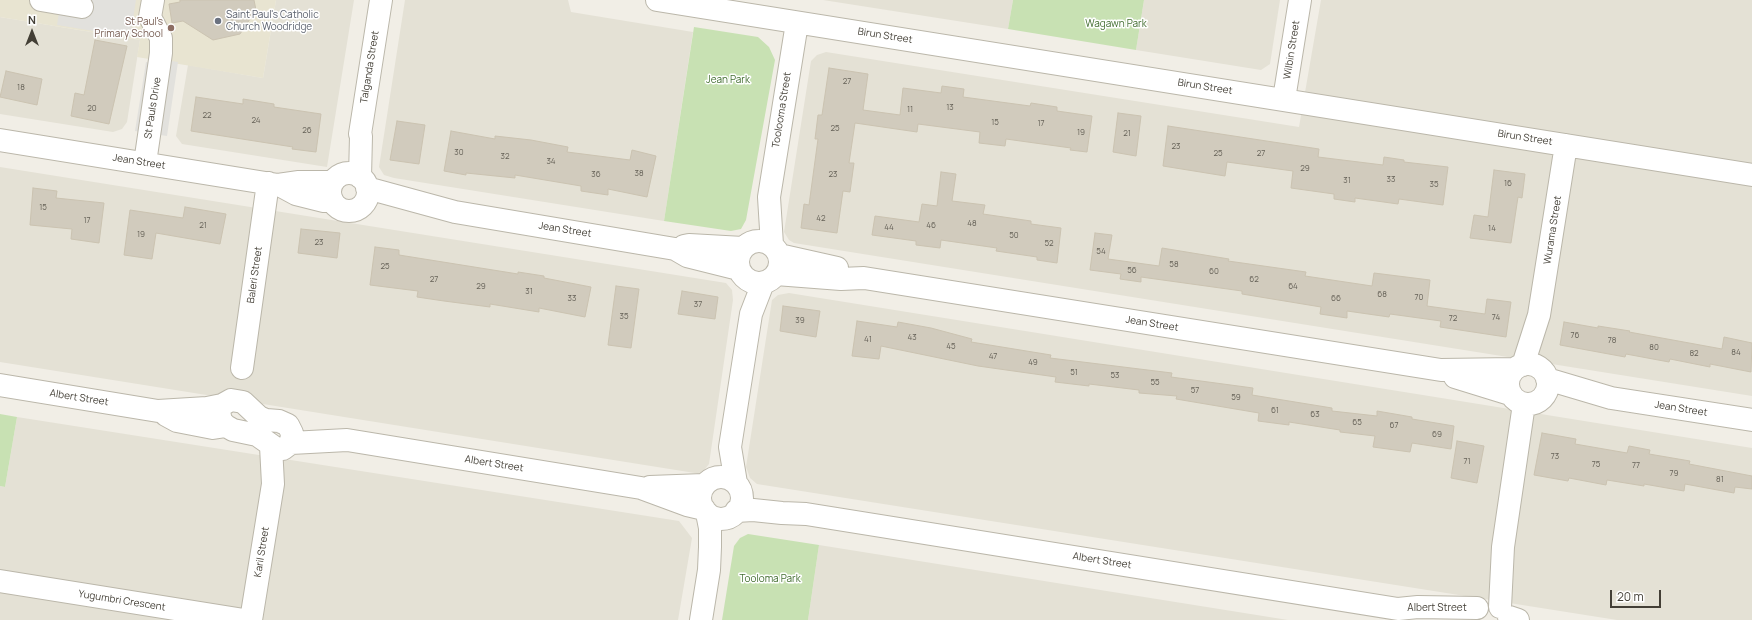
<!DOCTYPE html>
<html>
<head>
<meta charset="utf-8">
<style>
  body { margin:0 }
  #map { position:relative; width:1752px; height:620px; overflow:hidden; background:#f1eee6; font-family:Manrope,sans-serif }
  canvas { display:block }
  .north { position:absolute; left:12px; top:12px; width:40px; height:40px; -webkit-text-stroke:3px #fff; paint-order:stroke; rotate:0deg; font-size:11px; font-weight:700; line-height:16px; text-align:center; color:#433f36 }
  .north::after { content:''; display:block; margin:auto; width:14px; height:18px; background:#433f36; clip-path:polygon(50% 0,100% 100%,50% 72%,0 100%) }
  .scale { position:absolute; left:1610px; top:590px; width:51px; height:18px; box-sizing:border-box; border:2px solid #433f36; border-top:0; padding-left:5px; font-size:12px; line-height:14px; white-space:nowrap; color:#433f36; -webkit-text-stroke:3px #fff; paint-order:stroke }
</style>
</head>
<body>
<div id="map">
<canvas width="1752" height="620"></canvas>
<div class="north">N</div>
<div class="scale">20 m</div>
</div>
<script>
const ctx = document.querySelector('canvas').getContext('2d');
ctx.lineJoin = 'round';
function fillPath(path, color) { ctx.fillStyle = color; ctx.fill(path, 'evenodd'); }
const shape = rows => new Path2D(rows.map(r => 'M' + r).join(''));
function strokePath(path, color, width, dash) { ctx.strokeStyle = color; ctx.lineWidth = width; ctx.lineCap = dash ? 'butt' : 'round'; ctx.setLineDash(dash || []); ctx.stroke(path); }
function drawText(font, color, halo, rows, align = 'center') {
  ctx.font = font + ' Manrope,sans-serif'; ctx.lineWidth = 3; ctx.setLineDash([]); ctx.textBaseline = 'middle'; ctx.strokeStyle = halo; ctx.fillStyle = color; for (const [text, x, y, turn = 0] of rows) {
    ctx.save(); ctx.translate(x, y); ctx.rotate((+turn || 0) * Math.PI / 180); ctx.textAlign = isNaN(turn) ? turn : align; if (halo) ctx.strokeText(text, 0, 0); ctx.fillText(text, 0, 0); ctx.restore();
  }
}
fillPath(shape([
  [276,0,354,0,327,167,182,144,176,136,188,65,263,78],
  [405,0,568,0,571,12,693,32,664,221,394,178,384,175,379,167],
  [823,0,1013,0,1008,29],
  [1144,0,1280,0,1270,64,1261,70,1136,50],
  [1321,0,1752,0,1752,396,794,243,789,240,784,232,811,61,817,55,826,52,1299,127],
  [0,17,140,40,127,122,122,129,113,132,0,114],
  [0,167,726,283,732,290,733,300,709,464,701,474,0,362],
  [789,293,1752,448,1752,620,1617,620,757,484,750,478,746,467,772,300,778,295],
  [17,417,679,521,692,538,678,620,0,620,0,486,5,487],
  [819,545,1288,620,808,620]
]), '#e4e1d5');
fillPath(shape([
  [0,0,276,0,263,78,137,57,140,40,0,17]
]), '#e8e4d1');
fillPath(shape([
  [1013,0,1144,0,1136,50,1008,29],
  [694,27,758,37,769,47,775,60,746,220,741,229,731,231,664,221],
  [0,414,17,417,5,487,0,486],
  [748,534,819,545,808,620,722,620,734,546,740,538]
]), '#c8e1b3');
fillPath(shape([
  [61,0,136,0,130,37,57,25],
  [165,60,178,62,167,136,153,134],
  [146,62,152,63,142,132,135,131]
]), '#e2e1dd');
const building = shape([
  [180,0,254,0,256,10,240,34,213,40,183,21,172,23,169,4,180,2,180,0],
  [95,40,127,46,109,124,71,116,75,93,84,95,95,40],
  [829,68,868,74,863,110,900,115,903,88,941,93,942,86,964,89,963,97,1030,106,1031,103,1057,107,1057,111,1092,116,1087,152,1070,150,1071,148,1006,139,1005,146,979,143,980,132,918,124,917,132,855,123,849,163,854,163,850,192,843,191,837,233,801,228,804,204,809,205,818,139,815,139,818,115,822,115,829,68],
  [6,71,42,79,37,105,0,97,6,71],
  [196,97,243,104,243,99,274,104,274,107,321,114,316,152,292,149,293,147,191,131,196,97],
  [1118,113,1141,116,1136,156,1113,152,1118,113],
  [397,121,425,125,419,164,390,160,397,121],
  [1168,126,1319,149,1318,157,1383,165,1384,157,1404,160,1404,162,1448,167,1443,205,1399,199,1398,204,1355,198,1355,202,1334,199,1334,194,1291,188,1293,171,1227,162,1225,176,1163,166,1168,126],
  [451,131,495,139,495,136,531,140,568,147,567,152,630,160,632,150,656,156,647,197,608,189,608,195,581,191,581,186,515,175,515,178,466,173,466,175,444,171,451,131],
  [1494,170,1525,174,1522,198,1518,197,1511,243,1470,238,1474,215,1488,217,1494,170],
  [941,172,956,174,952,201,985,205,983,214,1031,221,1031,224,1061,228,1057,263,1037,260,1037,257,996,251,997,248,941,240,940,248,916,245,916,241,872,235,875,216,919,222,922,204,937,206,941,172],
  [33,188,57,191,56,198,104,203,99,243,71,239,72,229,30,225,33,188],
  [185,207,226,214,220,244,156,233,152,259,124,255,130,210,183,218,185,207],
  [301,229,340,233,337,258,298,253,301,229],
  [1095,233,1112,235,1108,259,1159,266,1162,248,1229,259,1228,261,1306,272,1305,276,1372,286,1374,273,1430,280,1427,306,1485,314,1487,299,1511,302,1506,337,1440,327,1441,321,1390,314,1389,317,1347,311,1347,318,1320,314,1321,307,1242,294,1242,291,1141,277,1141,282,1120,279,1121,274,1090,270,1095,233],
  [375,247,399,250,399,255,518,274,518,272,544,276,544,278,591,287,585,317,539,308,539,312,490,304,490,307,444,301,417,297,418,291,370,285,375,247],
  [616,286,639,289,631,348,608,345,616,286],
  [682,291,718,297,715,319,678,314,682,291],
  [783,306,820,311,816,337,780,331,783,306],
  [857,321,897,327,898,322,931,328,972,339,971,342,1051,355,1050,358,1172,373,1171,377,1253,388,1252,395,1332,408,1332,411,1377,416,1377,411,1412,417,1412,419,1454,426,1451,449,1412,443,1410,452,1373,447,1375,436,1340,432,1340,430,1289,422,1289,425,1258,421,1259,413,1176,399,1177,396,1139,393,1139,390,1089,384,1089,386,1055,382,1056,377,978,366,881,346,879,359,852,356,857,321],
  [1564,322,1598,328,1598,326,1630,331,1629,332,1722,349,1724,337,1752,343,1751,372,1710,364,1710,367,1670,359,1669,362,1626,354,1625,357,1560,345,1564,322],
  [1542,433,1576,439,1575,444,1627,453,1629,446,1650,450,1649,454,1690,461,1689,464,1752,476,1752,489,1735,487,1734,493,1685,484,1684,491,1644,484,1644,486,1607,480,1606,485,1569,478,1568,481,1534,475,1542,433],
  [1457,441,1484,446,1477,483,1451,478,1457,441]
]);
fillPath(building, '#d1cbbd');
strokePath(building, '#cbc3b1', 1);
const minor = shape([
  [41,0,82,7],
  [657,0,1752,175],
  [1284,99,1300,0],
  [0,140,278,185,299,182,333,182],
  [145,163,161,53,161,38,150,17,153,0],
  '330 192a19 19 0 1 1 38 0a19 19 0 1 1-38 0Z',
  [360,177,361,136,360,134,381,0],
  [283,187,296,194,324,201,332,200],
  [367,188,455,212,675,249,687,256,739,269],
  '738 262a21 21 0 1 1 42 0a21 21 0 1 1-42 0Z',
  [772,245,769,197,797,23],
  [684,246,689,245,743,248],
  [779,255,837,268],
  [776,274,841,279,864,278,1441,370,1515,369],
  '1508 384a20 20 0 1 1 40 0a20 20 0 1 1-40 0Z',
  [1523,365,1539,315,1566,145],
  [242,368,268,183],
  [1455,377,1510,394],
  [1547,379,1611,398,1752,420],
  [0,385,158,411,207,408,222,405],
  [231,400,243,402,259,417,266,420,279,421,288,425,292,433,291,443,283,449,277,449,257,435,233,430,226,426,221,421,219,412,222,405,231,400],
  [166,415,177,421,213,428,226,426],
  [291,443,347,440,641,488,687,505,704,509],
  '700 498a21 21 0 1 1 42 0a21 21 0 1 1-42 0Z',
  [736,483,730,447,751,314,763,283],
  [650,487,704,485],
  [736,511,753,510,782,513,806,514,1398,609,1418,607,1477,608],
  [0,581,244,620],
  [1500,607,1503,547,1524,404],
  [1509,617,1518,620],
  [251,620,273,484,271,446],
  [701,620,709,570,710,547,710,528,707,513]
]);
strokePath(minor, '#bbb7aa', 24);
strokePath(minor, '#fff', 22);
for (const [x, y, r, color] of [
  [218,21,4,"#6b7280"],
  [171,28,4,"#8d6e63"]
]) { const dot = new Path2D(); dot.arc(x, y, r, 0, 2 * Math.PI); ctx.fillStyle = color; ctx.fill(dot); strokePath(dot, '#fff', 1.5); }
drawText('8px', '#666258', null, [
  ["27",847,82],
  ["18",21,88],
  ["13",950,108],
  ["20",92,109],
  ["11",910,110],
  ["22",207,116],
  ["24",256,121],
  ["15",995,123],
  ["17",1041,124],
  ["25",835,129],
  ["26",307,131],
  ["19",1081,133],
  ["21",1127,134],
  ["23",1176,147],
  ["30",459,153],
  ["25",1218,154],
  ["27",1261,154],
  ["32",505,157],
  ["34",551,162],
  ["29",1305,169],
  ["38",639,174],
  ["36",596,175],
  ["23",833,175],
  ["33",1391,180],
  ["31",1347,181],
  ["16",1508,184],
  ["35",1434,185],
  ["15",43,208],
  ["42",821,219],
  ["17",87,221],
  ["48",972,224],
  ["21",203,226],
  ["46",931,226],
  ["44",889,228],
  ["14",1492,229],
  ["19",141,235],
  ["50",1014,236],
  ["23",319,243],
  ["52",1049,244],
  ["54",1101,252],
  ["58",1174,265],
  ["25",385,267],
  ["56",1132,271],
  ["60",1214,272],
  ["27",434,280],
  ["62",1254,280],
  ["29",481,287],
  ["64",1293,287],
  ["31",529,292],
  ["68",1382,295],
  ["70",1419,298],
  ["33",572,299],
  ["66",1336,299],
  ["37",698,305],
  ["35",624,317],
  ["74",1496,318],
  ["72",1453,319],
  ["39",800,321],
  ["76",1575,336],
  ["43",912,338],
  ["41",868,340],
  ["78",1612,341],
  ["45",951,347],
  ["80",1654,348],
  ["84",1736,353],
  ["82",1694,354],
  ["47",993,357],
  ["49",1033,363],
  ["51",1074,373],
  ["53",1115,376],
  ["55",1155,383],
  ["57",1195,391],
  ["59",1236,398],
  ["61",1275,411],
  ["63",1315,415],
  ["65",1357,423],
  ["67",1394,426],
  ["69",1437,435],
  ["73",1555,457],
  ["71",1467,462],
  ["75",1596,465],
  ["77",1636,466],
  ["79",1674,474],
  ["81",1720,480]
]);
drawText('10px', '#5b616d', '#fff', [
  ["Saint Paul's Catholic",226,15],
  ["Church Woodridge",226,27]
], 'left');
drawText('10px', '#785e54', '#fff', [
  ["St Paul's",163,22],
  ["Primary School",163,34]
], 'right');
drawText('10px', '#426d30', '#fff', [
  ["Wagawn Park",1116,24],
  ["Jean Park",728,80],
  ["Tooloma Park",770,579]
]);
drawText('10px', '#433f36', '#fff', [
  ["Birun Street",885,36,9],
  ["Wilbin Street",1292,50,-81],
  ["Talganda Street",370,67,-81],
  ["Birun Street",1205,87,9],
  ["St Pauls Drive",153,108,-81],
  ["Toolooma Street",782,110,-81],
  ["Birun Street",1525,138,9],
  ["Jean Street",139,162,9],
  ["Jean Street",565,230,9],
  ["Wurama Street",1553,230,-81],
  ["Baleri Street",255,275,-82],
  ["Jean Street",1152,324,9],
  ["Albert Street",79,398,9],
  ["Jean Street",1681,409,9],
  ["Albert Street",494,464,9],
  ["Karil Street",262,552,-81],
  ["Albert Street",1102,561,9],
  ["Yugumbri Crescent",122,601,9],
  ["Albert Street",1437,608]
]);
</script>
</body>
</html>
